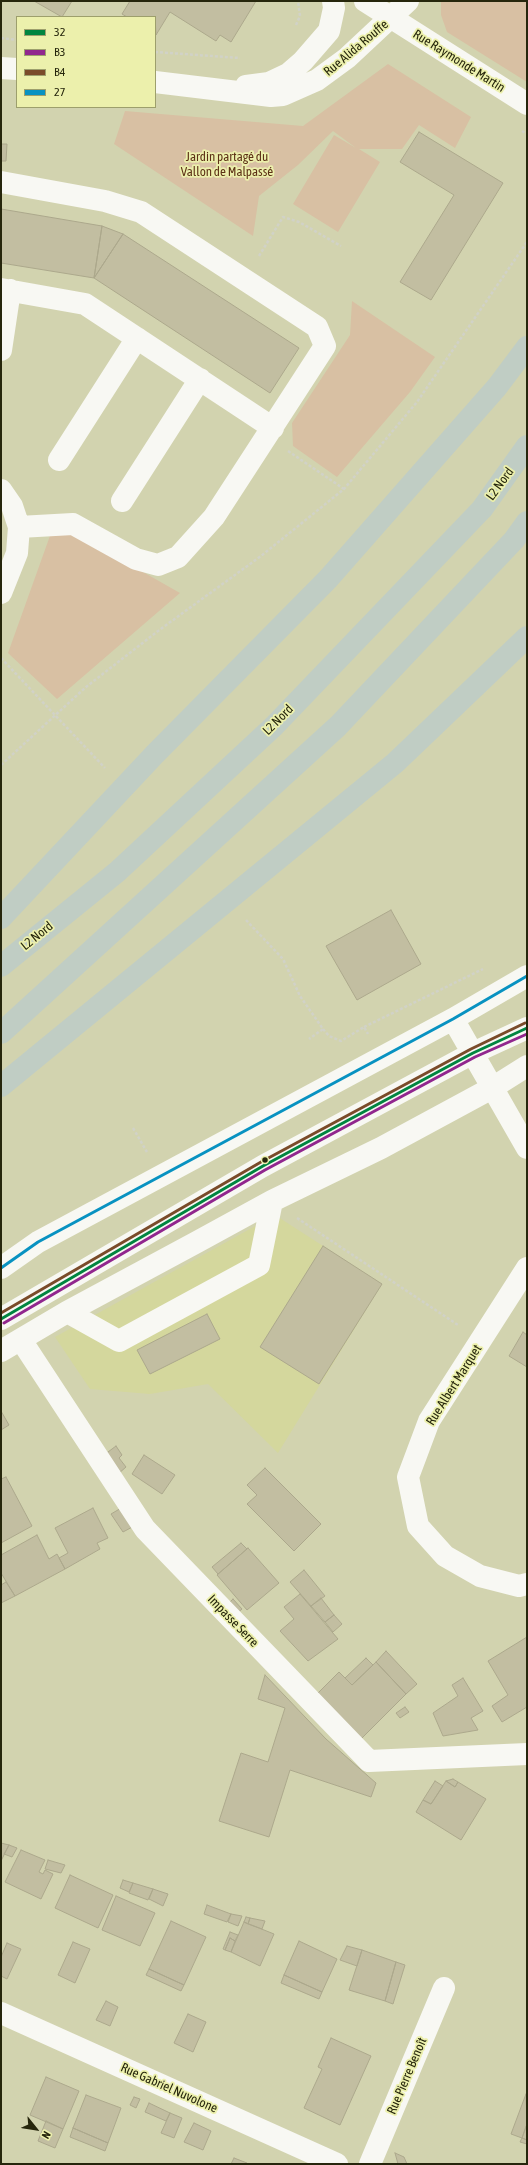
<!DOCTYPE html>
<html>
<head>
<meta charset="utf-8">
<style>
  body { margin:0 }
  #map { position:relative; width:528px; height:2165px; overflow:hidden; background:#d2d3af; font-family:"Asap Condensed",sans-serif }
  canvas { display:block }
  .frame { position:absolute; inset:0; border:2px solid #26260c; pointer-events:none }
  .legend { position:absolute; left:16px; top:16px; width:140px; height:92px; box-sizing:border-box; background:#ecf0ac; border:1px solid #9d9f6c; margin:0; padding:5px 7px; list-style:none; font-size:12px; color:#26260c }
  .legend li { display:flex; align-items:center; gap:8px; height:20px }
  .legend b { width:20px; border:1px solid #9d9f6c }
  .north { position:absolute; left:16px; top:2109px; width:40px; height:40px; -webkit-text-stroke:3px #ecf0ac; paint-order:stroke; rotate:120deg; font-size:11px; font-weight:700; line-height:16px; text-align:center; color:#26260c }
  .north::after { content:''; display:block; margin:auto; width:14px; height:18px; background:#26260c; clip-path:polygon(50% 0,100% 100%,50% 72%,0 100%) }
</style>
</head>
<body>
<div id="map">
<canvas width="528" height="2165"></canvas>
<div class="frame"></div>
<ul class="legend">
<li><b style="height:5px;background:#008540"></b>32</li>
<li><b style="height:5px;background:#91268e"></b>B3</li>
<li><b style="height:5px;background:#7a4b2a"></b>B4</li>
<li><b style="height:5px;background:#0892c1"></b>27</li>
</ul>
<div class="north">N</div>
</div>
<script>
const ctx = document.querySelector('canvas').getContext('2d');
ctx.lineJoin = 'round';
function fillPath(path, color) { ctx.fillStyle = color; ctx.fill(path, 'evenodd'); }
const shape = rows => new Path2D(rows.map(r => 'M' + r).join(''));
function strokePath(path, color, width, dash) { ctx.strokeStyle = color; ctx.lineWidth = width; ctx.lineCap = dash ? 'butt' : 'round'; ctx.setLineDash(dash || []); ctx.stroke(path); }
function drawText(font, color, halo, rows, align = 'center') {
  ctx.font = font + ' "Asap Condensed",sans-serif'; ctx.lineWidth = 3.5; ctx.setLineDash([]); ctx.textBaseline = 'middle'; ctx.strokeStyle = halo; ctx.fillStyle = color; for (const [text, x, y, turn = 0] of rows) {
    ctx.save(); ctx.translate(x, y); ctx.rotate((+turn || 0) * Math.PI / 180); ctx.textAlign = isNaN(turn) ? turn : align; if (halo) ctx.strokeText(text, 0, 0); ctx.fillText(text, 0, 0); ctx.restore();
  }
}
fillPath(shape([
  [275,1215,382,1284,278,1453,208,1384,150,1394,90,1389,55,1337]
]), '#d4d79d');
fillPath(shape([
  [527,1,527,82,447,32,441,15,441,1],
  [388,64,471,117,455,148,419,125,402,149,359,149,380,162,338,232,293,204,334,135,356,148,333,131,298,165,259,196,253,236,114,144,125,111,303,126],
  [352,301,435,357,410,392,337,477,293,446,292,423,350,335],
  [51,533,76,534,180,593,57,699,8,653]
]), '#d8c0a3');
const building = shape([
  [34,1,72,1,62,17,34,1],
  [130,1,256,1,231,42,220,35,216,41,170,12,156,35,155,17,127,17,122,14,130,1],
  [419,132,503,183,431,300,400,282,454,195,400,162,419,132],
  [1,144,7,144,6,161,1,161,1,144],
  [1,209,102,226,94,278,1,263,1,209],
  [102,226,123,234,94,278,102,226],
  [123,234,299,348,270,393,94,278,123,234],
  [391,910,421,964,357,1000,326,946,391,910],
  [323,1246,382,1284,319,1384,260,1347,323,1246],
  [207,1314,220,1339,150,1374,137,1350,207,1314],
  [523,1332,527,1335,527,1367,509,1356,523,1332],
  [1,1411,9,1425,1,1430,1,1411],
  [116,1446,122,1455,119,1458,126,1467,118,1474,104,1455,116,1446],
  [144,1455,175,1475,162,1494,132,1474,144,1455],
  [265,1468,321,1524,294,1551,247,1504,257,1495,247,1485,265,1468],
  [6,1477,32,1526,1,1543,1,1479,6,1477],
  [123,1507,136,1525,123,1532,111,1514,123,1507],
  [93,1508,108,1538,97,1543,100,1549,65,1569,59,1558,68,1553,55,1528,93,1508],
  [37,1535,49,1559,57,1554,65,1569,15,1596,1,1573,1,1555,37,1535],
  [241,1543,247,1549,218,1574,212,1567,241,1543],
  [248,1548,279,1583,247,1610,217,1575,248,1548],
  [304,1570,325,1596,311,1606,290,1582,304,1570],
  [6,1582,15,1596,1,1603,1,1585,6,1582],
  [300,1594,338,1639,308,1661,280,1631,294,1619,284,1607,300,1594],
  [321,1598,334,1615,325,1622,311,1606,321,1598],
  [233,1599,242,1609,233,1617,224,1608,233,1599],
  [334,1615,342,1624,333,1632,325,1622,334,1615],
  [527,1637,527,1707,502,1722,492,1706,508,1695,488,1661,527,1637],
  [386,1651,417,1684,406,1694,376,1662,386,1651],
  [366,1658,373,1665,352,1685,345,1678,366,1658],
  [376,1662,406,1694,358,1742,313,1698,339,1672,352,1685,376,1662],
  [265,1675,326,1739,376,1783,371,1797,290,1770,269,1837,219,1821,241,1753,268,1762,285,1708,258,1699,265,1675],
  [463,1678,483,1711,471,1718,478,1730,443,1736,433,1713,458,1696,452,1685,463,1678],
  [405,1707,409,1712,400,1718,396,1713,405,1707],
  [453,1779,458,1782,455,1787,446,1781,453,1779],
  [435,1781,443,1786,431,1804,423,1800,435,1781],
  [446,1781,455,1787,458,1782,486,1799,461,1840,416,1812,423,1800,431,1804,446,1781],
  [1,1843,9,1845,1,1861,1,1843],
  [9,1845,17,1848,12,1857,4,1854,9,1845],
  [21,1850,45,1860,39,1872,43,1874,45,1870,53,1874,41,1899,5,1882,21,1850],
  [48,1860,65,1865,61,1873,45,1869,48,1860],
  [70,1875,113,1895,98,1928,55,1908,70,1875],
  [123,1880,133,1883,129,1892,120,1888,123,1880],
  [133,1883,153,1889,148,1900,129,1893,133,1883],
  [153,1889,168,1894,163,1906,149,1899,153,1889],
  [116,1896,155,1913,140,1946,102,1930,116,1896],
  [207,1905,231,1914,227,1922,204,1914,207,1905],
  [231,1914,242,1916,238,1926,228,1922,231,1914],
  [246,1917,250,1918,248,1924,244,1922,246,1917],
  [250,1918,265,1921,262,1929,248,1924,250,1918],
  [171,1921,206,1937,184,1985,149,1969,171,1921],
  [244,1922,274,1934,260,1966,231,1952,244,1922],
  [230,1932,238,1935,235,1941,230,1938,225,1950,223,1949,230,1932],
  [230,1938,235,1941,231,1952,225,1950,230,1938],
  [299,1941,337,1959,322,1992,284,1975,299,1941],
  [73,1942,90,1949,75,1983,58,1975,73,1942],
  [7,1943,21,1949,7,1979,1,1976,1,1957,7,1943],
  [347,1946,362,1950,357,1966,340,1960,347,1946],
  [362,1950,396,1962,385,2001,349,1990,362,1950],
  [396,1962,405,1965,393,2004,385,2001,396,1962],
  [149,1969,184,1985,181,1991,146,1975,149,1969],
  [284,1975,322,1992,319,1999,281,1983,284,1975],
  [106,2001,118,2007,110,2026,96,2020,106,2001],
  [188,2014,206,2022,193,2052,174,2043,188,2014],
  [331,2038,371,2056,340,2125,304,2108,322,2069,318,2067,331,2038],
  [46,2077,79,2091,63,2129,30,2115,46,2077],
  [526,2094,527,2124,522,2138,511,2134,526,2094],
  [86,2095,121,2108,108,2143,73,2128,86,2095],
  [134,2097,140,2099,136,2108,130,2105,134,2097],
  [149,2103,170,2113,166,2121,145,2112,149,2103],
  [170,2113,182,2118,174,2138,161,2133,170,2113],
  [46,2121,63,2129,55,2148,38,2141,46,2121],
  [194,2123,211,2131,203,2150,184,2142,194,2123],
  [527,2124,527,2140,522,2138,527,2124],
  [73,2128,108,2143,105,2151,70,2137,73,2128],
  [522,2138,527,2140,527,2144,520,2142,522,2138],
  [395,2153,404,2157,407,2164,398,2164,395,2153],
  [234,2158,247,2163,247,2164,231,2164,234,2158]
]);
fillPath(building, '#c2bea1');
strokePath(building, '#aca88c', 1);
strokePath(shape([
  [296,25,300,16,298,1],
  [1,38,17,40],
  [155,52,240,58],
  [522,131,527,134],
  [259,256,283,217,299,222,341,246],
  [288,451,344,489],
  [1,658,105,768],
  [1,765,86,687,158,631,261,556,344,489,417,402,527,242],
  [246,920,283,959,300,996,323,1029,309,1039],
  [364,1027,483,969],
  [323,1029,329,1036,341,1041,364,1027,368,1034],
  [133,1128,147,1152],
  [297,1218,458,1325]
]), '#d1d2c7', 2.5, [3, 2]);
strokePath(shape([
  [365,1,527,104],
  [1,68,17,69],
  [155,82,271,96,283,95,317,80,347,58,408,1],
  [246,86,269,83,288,74,303,61,329,31,334,8,333,1],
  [1,182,105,201,141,212,317,327,325,346,214,517,178,557,158,565,136,559,73,524,19,527],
  [1,289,85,304,273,428],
  [1,350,10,290],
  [59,460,137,338],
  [1,490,12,506,19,527,17,553,1,593],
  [122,501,200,379],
  [453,1019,527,1148],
  [1,1268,38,1242,453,1019,527,976],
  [527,1268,429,1421,408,1477,418,1526,445,1556,480,1576,519,1586,527,1584],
  [67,1312,119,1341,259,1265,272,1201],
  [1,1319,263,1166,473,1053,527,1028],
  [21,1340,145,1529,369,1761,527,1754],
  [1,1351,67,1312,197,1242,272,1201,381,1148,492,1088,527,1066],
  [1,2013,337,2164],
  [370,2164,444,1988]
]), '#f8f8f3', 22);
strokePath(shape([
  [1,918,155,754,328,579,497,387,527,347],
  [1,966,117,872,274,726,482,509,527,446],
  [1,1033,338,726,514,540,527,522],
  [1,1086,395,763,527,637]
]), '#c0cdc4', 22);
strokePath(shape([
  [1,1319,263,1166,473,1053,527,1028]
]), '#008540', 3);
strokePath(shape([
  [4,1323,265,1170,475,1057,527,1034]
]), '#91268e', 3);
strokePath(shape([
  [1,1313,261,1162,471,1049,525,1023]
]), '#7a4b2a', 3);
strokePath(shape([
  [1,1268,38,1242,453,1019,527,976]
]), '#0892c1', 3);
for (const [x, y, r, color] of [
  [265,1160,3.5,"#26260c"]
]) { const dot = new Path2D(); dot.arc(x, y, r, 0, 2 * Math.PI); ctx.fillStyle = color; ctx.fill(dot); strokePath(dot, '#ecf0ac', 1.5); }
drawText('13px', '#26260c', '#ecf0ac', [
  ["Rue Alida Rouffe",356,48,-40],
  ["Rue Raymonde Martin",459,61,32],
  ["L2 Nord",500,484,-54],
  ["L2 Nord",278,720,-45],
  ["L2 Nord",37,936,-39],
  ["Rue Albert Marquet",454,1385,-58],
  ["Impasse Serre",233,1621,46],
  ["Rue Pierre Benoît",407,2076,-67],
  ["Rue Gabriel Nuvolone",169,2088,24]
]);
drawText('13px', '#5d3116', '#ecf0ac', [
  ["Jardin partagé du",227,157],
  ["Vallon de Malpassé",227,172]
]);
</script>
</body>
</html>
